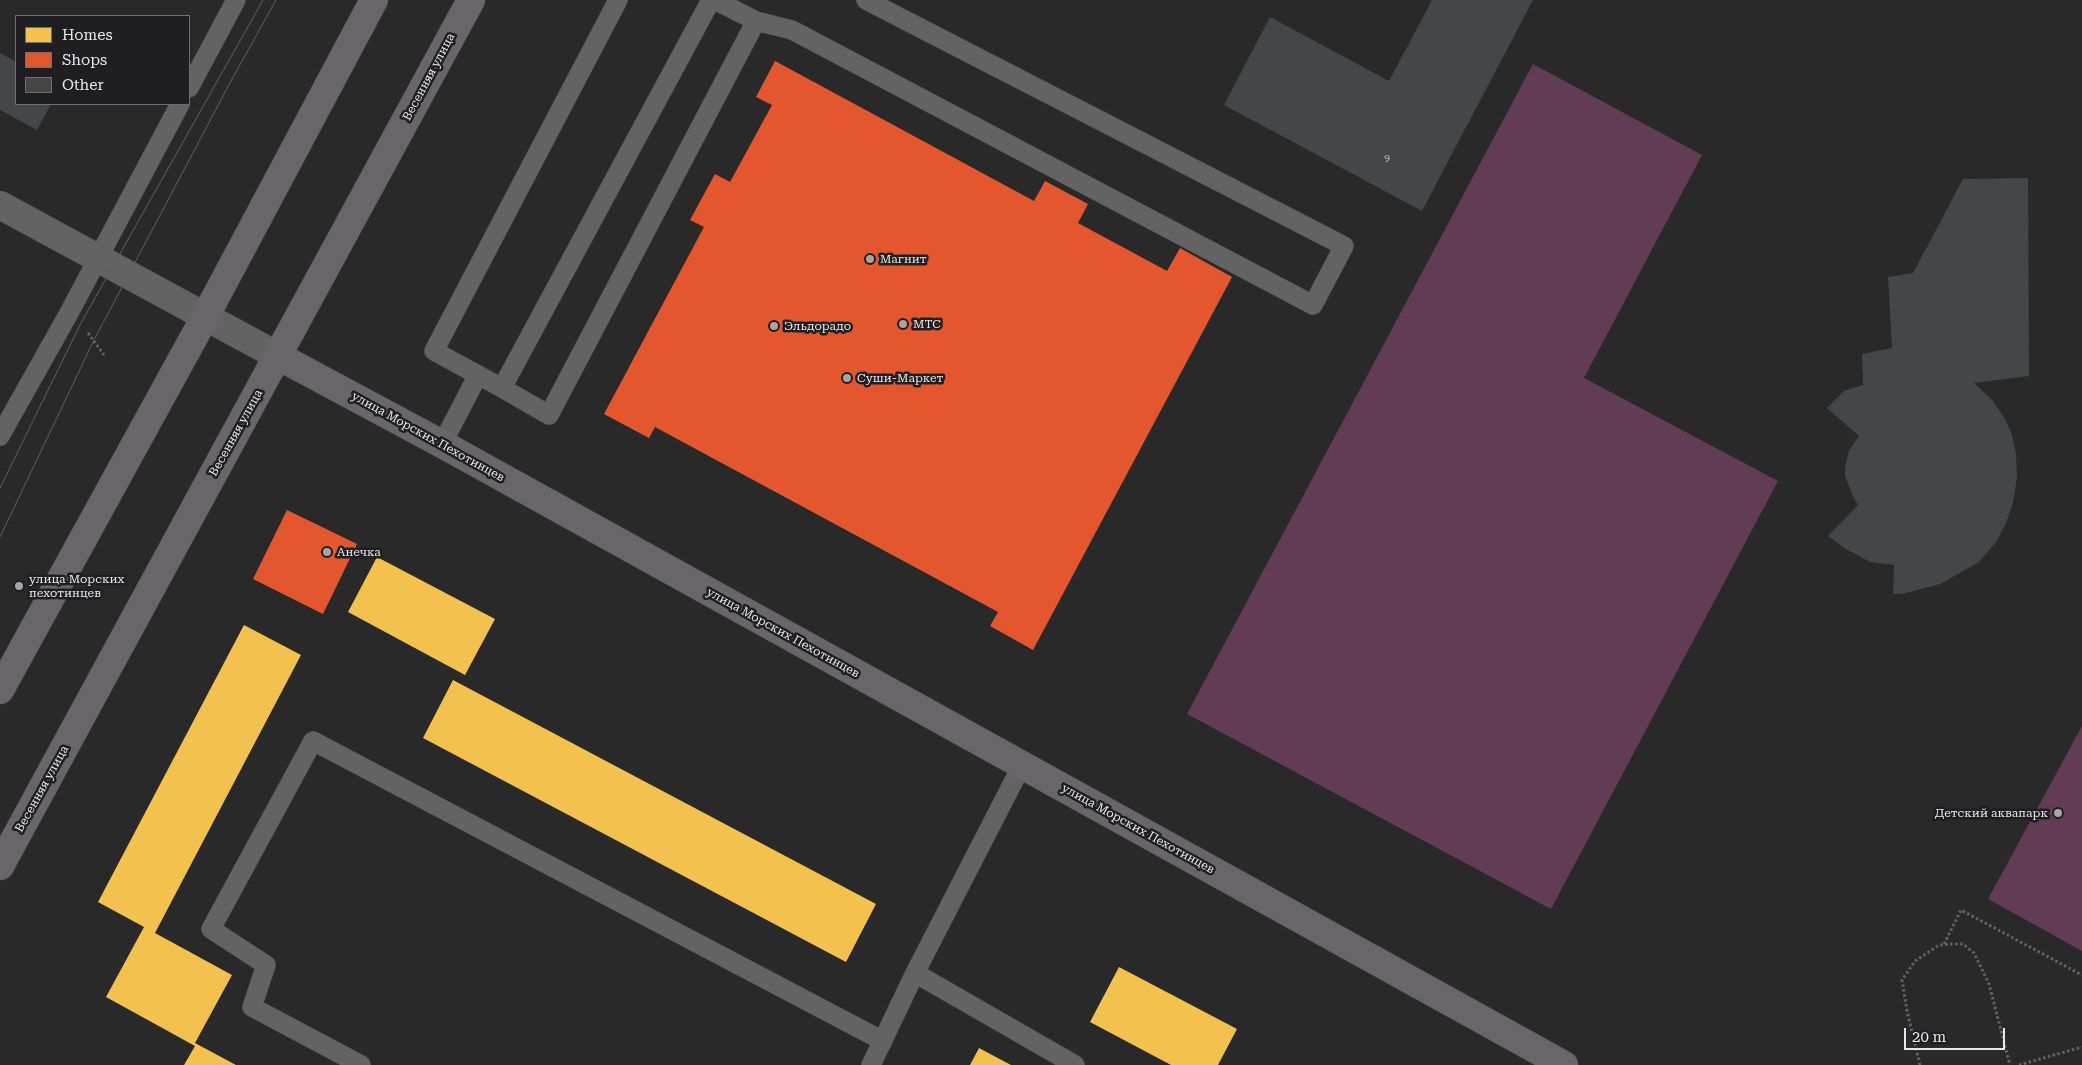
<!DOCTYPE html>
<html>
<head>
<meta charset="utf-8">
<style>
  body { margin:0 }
  #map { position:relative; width:2082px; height:1065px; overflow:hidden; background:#29292a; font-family:"Roboto Serif",serif }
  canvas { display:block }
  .legend { position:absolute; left:15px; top:15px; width:175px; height:90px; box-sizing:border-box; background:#1f1e21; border:1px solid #6f6f71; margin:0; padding:6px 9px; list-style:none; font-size:15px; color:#e8e8ea }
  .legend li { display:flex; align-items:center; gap:10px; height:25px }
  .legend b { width:25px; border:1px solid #6f6f71 }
  .scale { position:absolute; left:1904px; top:1028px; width:101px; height:22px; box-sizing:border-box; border:2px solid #e8e8ea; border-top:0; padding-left:6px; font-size:15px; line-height:18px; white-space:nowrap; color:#e8e8ea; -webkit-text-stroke:4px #1f1e21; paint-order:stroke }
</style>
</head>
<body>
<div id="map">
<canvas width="2082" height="1065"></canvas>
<ul class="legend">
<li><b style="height:14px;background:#f2c14e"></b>Homes</li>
<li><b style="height:14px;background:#e4572e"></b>Shops</li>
<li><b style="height:14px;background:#454647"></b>Other</li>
</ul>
<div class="scale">20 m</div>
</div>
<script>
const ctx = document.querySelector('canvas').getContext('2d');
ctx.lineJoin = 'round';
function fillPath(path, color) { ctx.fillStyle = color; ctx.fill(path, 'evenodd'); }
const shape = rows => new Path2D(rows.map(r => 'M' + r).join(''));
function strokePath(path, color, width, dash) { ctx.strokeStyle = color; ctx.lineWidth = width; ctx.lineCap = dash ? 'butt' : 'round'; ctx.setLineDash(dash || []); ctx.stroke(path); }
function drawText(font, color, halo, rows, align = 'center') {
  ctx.font = font + ' "Roboto Serif",serif'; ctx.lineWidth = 5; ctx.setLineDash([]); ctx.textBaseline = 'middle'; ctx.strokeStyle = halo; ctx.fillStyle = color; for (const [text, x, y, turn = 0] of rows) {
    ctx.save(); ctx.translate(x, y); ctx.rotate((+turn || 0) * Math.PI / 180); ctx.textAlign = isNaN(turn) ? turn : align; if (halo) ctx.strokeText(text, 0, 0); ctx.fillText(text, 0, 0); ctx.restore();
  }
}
fillPath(shape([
  [1533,64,1702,155,1584,378,1778,481,1551,909,1187,714],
  [2082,726,2082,951,1988,899]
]), '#623c54');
fillPath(shape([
  [377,557,495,619,465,675,348,612],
  [244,625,301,655,155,933,232,975,195,1043,236,1065,184,1065,195,1046,106,997,144,927,98,902],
  [453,680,876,904,846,962,423,738],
  [1119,967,1237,1029,1218,1065,1171,1065,1090,1022],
  [979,1048,1011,1065,970,1065]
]), '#f2c14e');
fillPath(shape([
  [775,61,1034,201,1045,181,1088,204,1078,223,1167,271,1180,248,1232,277,1033,650,990,626,998,612,655,427,649,438,604,414,704,227,690,220,715,174,730,182,772,105,756,97],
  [287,510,357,544,323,614,253,579]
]), '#e4572e');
fillPath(shape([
  [1432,0,1533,0,1422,211,1224,105,1270,17,1389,81],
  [0,53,16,62,16,104,51,104,37,130,0,110],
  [2028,178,2029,376,1974,383,1993,401,2005,419,2012,435,2016,454,2017,477,2013,503,2006,523,1996,542,1979,562,1940,584,1902,594,1893,594,1894,565,1870,562,1846,549,1828,536,1858,505,1853,496,1845,476,1845,467,1849,450,1859,436,1827,408,1844,391,1863,385,1862,354,1892,348,1888,277,1913,273,1963,179]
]), '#454647');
const lane = shape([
  [711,0,502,388,549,415,756,21],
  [715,0,756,21,792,30,1313,305,1344,246,866,0],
  [189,88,236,0],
  [502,388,434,351,618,0],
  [0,436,69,313,180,104],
  [442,444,478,375],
  [1022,765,915,973,1075,1065],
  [361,1065,252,1007,266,965,211,929,313,741,883,1041],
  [871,1065,915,973]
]);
const street = shape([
  [0,205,278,356]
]);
const secondary = shape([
  [278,356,442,444,1564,1065],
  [0,690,205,317,374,0],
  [0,866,471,0]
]);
strokePath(lane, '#454546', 20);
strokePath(street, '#454546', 29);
strokePath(secondary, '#454546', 29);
strokePath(shape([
  [88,333,104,355],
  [1944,944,1961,910,2082,975],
  [1920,1065,1907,1011,1902,980,1915,961,1939,945,1950,944,1963,944,1974,953,1989,984,2010,1065],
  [2019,1065,2082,1047]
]), '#636363', 3, [2.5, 2.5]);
strokePath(lane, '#636364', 19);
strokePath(street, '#636364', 28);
strokePath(secondary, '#686669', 28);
strokePath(shape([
  [0,488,81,323,263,0],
  [0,537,94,340,232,79,276,0]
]), '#5f5f60', 1);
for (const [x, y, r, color] of [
  [870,259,5,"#a5a5a7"],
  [903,324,5,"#a5a5a7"],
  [774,326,5,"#a5a5a7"],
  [847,378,5,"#a5a5a7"],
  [327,552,5,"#a5a5a7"],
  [19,586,5,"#a5a5a7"],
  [2058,813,5,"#a5a5a7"]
]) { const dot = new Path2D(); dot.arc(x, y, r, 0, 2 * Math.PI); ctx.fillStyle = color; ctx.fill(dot); strokePath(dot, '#1f1e21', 2); }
drawText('10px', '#bfc0c1', null, [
  ["9",1387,158]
]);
drawText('12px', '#e8e8ea', '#1f1e21', [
  ["Весенняя улица",429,77,-62],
  ["Весенняя улица",236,433,-61],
  ["улица Морских Пехотинцев",428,437,29],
  ["улица Морских Пехотинцев",783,633,29],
  ["Весенняя улица",42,789,-61],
  ["улица Морских Пехотинцев",1138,829,29]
]);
drawText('12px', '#e8e8ea', '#1f1e21', [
  ["Магнит",880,259],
  ["МТС",913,324],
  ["Эльдорадо",784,326],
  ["Суши-Маркет",857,378],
  ["Анечка",337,552],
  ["улица Морских",29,579],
  ["пехотинцев",29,593],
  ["Детский аквапарк",2048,813,"right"]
], 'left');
</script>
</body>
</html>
